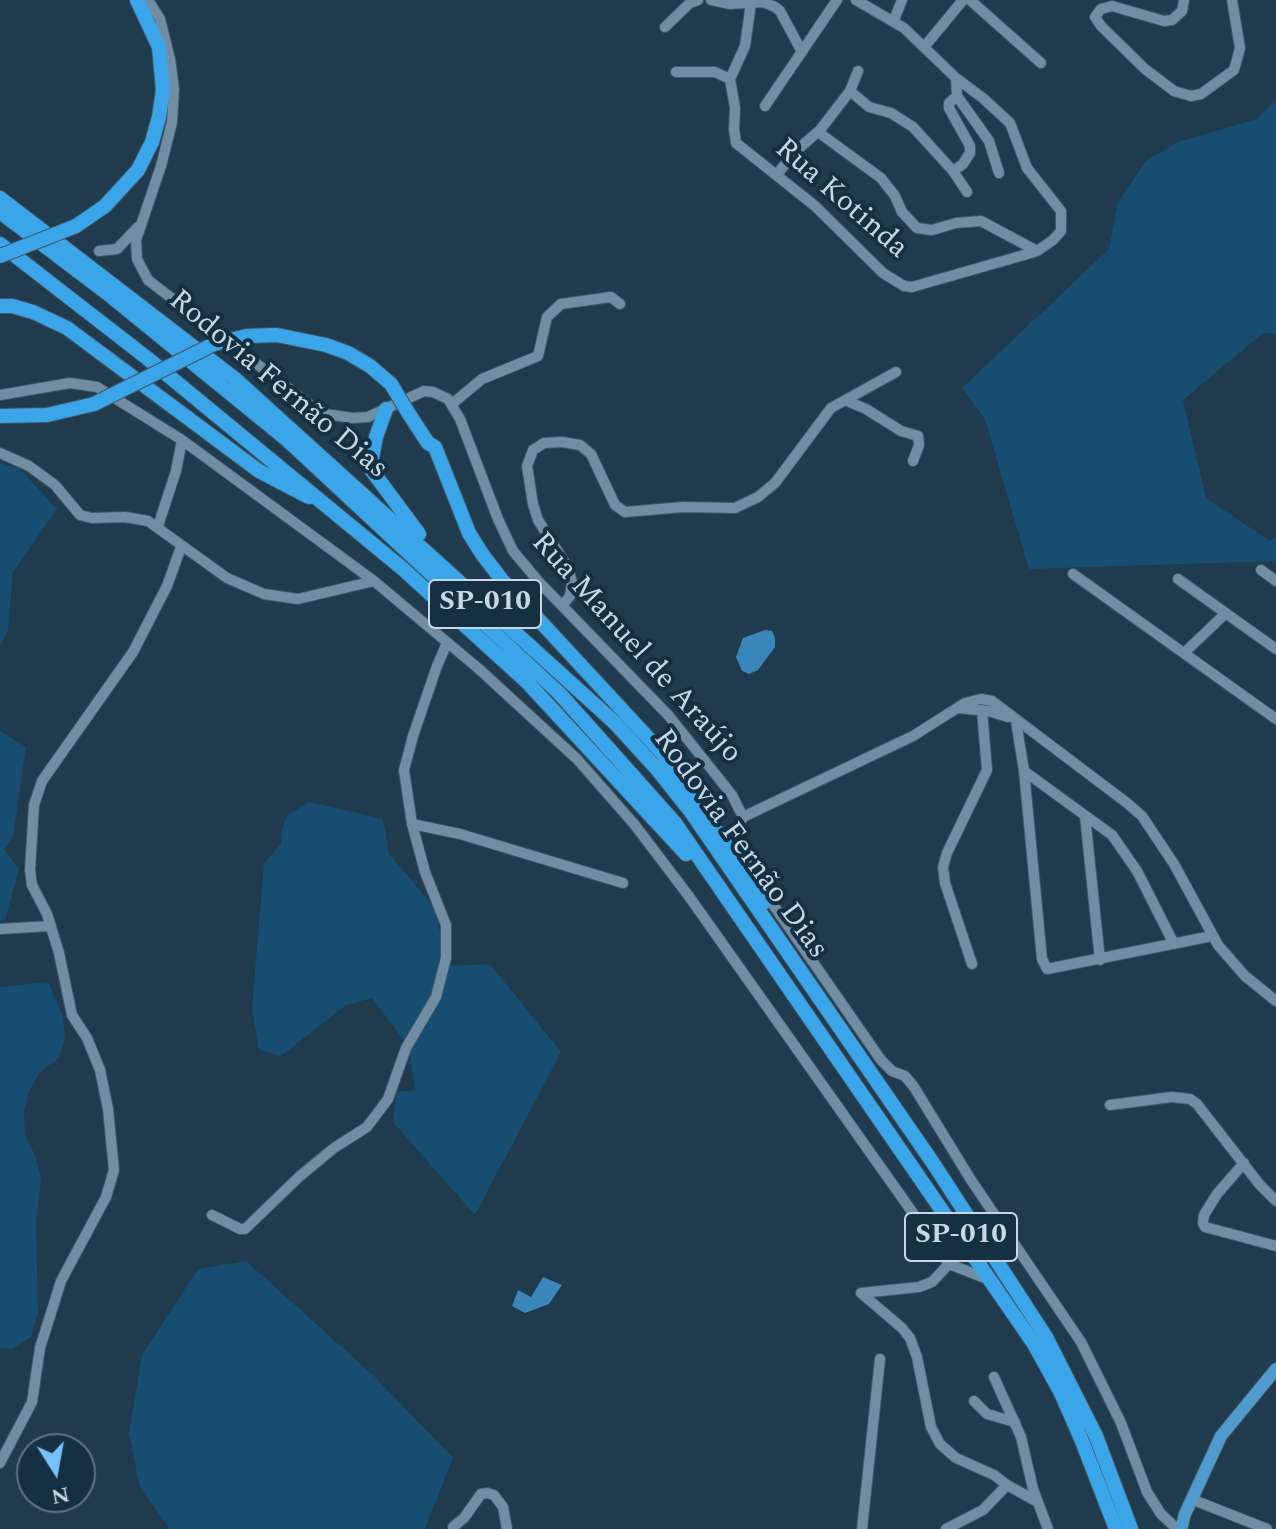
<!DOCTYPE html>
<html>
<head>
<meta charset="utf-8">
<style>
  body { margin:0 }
  #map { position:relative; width:1276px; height:1529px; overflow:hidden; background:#203a4e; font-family:Spectral,serif }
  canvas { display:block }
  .north { position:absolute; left:16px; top:1433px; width:80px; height:80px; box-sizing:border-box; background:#163043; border:2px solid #5d7383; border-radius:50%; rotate:169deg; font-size:22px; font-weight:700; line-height:32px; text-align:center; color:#c7d7e3 }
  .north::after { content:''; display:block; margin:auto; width:28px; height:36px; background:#76c0f7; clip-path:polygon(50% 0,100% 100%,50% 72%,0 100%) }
</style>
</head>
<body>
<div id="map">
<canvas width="1276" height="1529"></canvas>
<div class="north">N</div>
</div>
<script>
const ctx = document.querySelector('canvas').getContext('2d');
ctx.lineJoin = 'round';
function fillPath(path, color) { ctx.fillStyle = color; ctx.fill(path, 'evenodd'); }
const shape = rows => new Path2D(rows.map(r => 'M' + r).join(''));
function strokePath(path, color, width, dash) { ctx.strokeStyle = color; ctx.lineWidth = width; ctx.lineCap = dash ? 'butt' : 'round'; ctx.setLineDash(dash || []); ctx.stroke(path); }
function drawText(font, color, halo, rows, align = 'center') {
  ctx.font = font + ' Spectral,serif'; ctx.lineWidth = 8; ctx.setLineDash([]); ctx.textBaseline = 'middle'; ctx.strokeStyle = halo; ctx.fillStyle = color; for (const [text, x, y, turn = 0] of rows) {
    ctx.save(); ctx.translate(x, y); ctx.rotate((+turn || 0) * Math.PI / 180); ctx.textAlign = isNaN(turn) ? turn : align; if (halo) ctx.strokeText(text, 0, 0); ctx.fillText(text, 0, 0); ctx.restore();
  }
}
fillPath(shape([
  [1276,99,1276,334,1263,333,1183,400,1206,498,1270,541,1276,537,1276,561,1029,569,985,419,962,388,1109,249,1118,202,1146,161,1178,142,1257,119],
  [0,463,19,468,57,509,13,572,8,630,0,646],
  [0,731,26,747,13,837,4,849,19,869,5,920,0,921],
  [309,802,383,819,389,854,433,905,449,966,490,964,561,1052,475,1215,393,1122,397,1092,415,1090,409,1047,372,998,346,1005,281,1056,259,1050,252,1008,264,863,281,844,282,828,288,815],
  [48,982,62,1014,65,1036,60,1057,40,1072,29,1091,24,1113,25,1135,35,1155,41,1178,36,1222,38,1313,31,1337,12,1349,0,1348,0,987],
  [246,1261,374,1376,453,1458,425,1529,170,1529,140,1488,129,1433,142,1355,198,1269]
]), '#174d71');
fillPath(shape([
  [765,630,772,631,775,638,775,647,758,670,749,674,742,671,736,657,743,638],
  [543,1277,562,1285,549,1304,525,1313,512,1306,518,1290,531,1297]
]), '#3a86bb');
const minor = shape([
  [148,0,160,19,170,59,174,89,172,122,161,166,136,240,137,259,148,280,310,405,325,414,353,418,368,417,424,391,433,392,448,399,460,419,498,519,513,551,539,582,669,716,732,795,743,817],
  [711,0,730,4,763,2,775,7,780,11,802,52],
  [970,0,1041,63],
  [1184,0,1182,11,1172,20,1164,21,1112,6,1101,9,1095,17,1101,26,1145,69,1174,91,1191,96,1201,94,1234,70,1240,48,1232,0],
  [751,3,745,46,730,79,735,108,734,129,736,143,815,206,883,273,904,286,912,287,1024,255,1037,251,1053,240,1061,231,1061,211,1027,168,1010,123,984,99,956,78,904,28,856,0],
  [894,20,902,0],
  [665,27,690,3,698,0],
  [925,46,963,0],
  [676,72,715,72,730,79],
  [850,91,858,71],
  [957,96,989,141,999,173],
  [765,106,837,0],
  [818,132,881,178,895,196,902,212,917,228,932,230,956,223,981,221,1037,251],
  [953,171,967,192],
  [777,174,797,150,820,130,850,91,869,107,891,113,913,127,953,171,963,164,970,153,970,146,949,108,949,103,957,96,956,78],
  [99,251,117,249,138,227],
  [0,395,70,383,97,387,182,440,374,581,479,669,577,759,634,824,688,895,949,1264,990,1280],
  [847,401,866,409,901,431,918,436,919,445,913,461],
  [452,404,482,379,538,356,547,317,561,304,611,297,620,304],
  [0,453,29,466,55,485,80,515,92,518,125,517,148,521,227,578,264,594,298,599,374,581],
  [158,526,176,471,182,440],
  [1261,570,1276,581],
  [1073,574,1276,719],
  [1178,579,1276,649],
  [562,606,570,596,572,582,568,568,538,520,533,504,527,466,533,450,544,443,562,442,580,445,591,454,615,505,625,512,683,507,735,508,758,497,775,483,831,408,896,372],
  [1184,653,1225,614],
  [958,708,988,711,1008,717],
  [1016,721,1024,771,1042,959,1047,969,1212,936],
  [1024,771,1112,835,1137,871,1174,944],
  [1085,816,1100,960],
  [743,817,738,827,739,835,774,906,881,1060,892,1071,905,1076,914,1087,971,1180,1081,1342,1121,1423,1147,1492,1161,1514,1177,1529],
  [743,817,913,736,965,703,981,699,992,701,1127,803,1142,816,1174,864,1218,945,1245,976,1276,1001],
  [412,824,460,834,623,883],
  [0,929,51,926],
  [972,964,945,883,943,867,947,853,987,770,982,710],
  [1110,1105,1172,1097,1190,1099,1197,1104,1260,1185,1276,1201],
  [1244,1163,1217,1194,1204,1215,1203,1223,1205,1227,1276,1246],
  [212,1215,240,1229,245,1229,300,1176,334,1148,367,1127,388,1099,406,1048,436,997,446,958,446,925,425,872,412,824,404,770,413,736,437,666,447,643],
  [861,1293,902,1328,910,1338,917,1357,931,1427,940,1444,956,1458,994,1475,1007,1485,1036,1501],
  [861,1293,919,1287,932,1282,949,1264],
  [994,1377,1021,1437,1033,1489,1048,1529],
  [974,1401,987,1414,1015,1422],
  [0,1463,32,1402,40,1348,61,1281,106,1197,114,1170,108,1109,100,1070,87,1038,72,1015,59,953,47,914,32,885,30,870,34,805,42,781,133,652,167,586,181,547],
  [1191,1499,1267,1529],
  [453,1527,464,1518,481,1494,487,1493,494,1495,503,1507,507,1529],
  [862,1529,880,1359],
  [946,1529,983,1510,1007,1485]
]);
const major = shape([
  [1181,1529,1185,1514,1221,1436,1276,1369]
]);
const highway = shape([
  [0,198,234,378,615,723,656,768,691,812,933,1163,1046,1337,1096,1436,1131,1529],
  [0,212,112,297,285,438,560,694,675,823,1034,1344,1060,1391,1082,1441,1116,1529],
  [76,226,105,206,138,170,152,142,159,117,163,90,159,47,137,0],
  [0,244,147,358,403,569,527,682,686,854],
  [0,306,12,306,33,312,67,328,259,471,309,497],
  [247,336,277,335,326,345,348,353,370,366,391,384],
  [386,409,376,437,370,468,419,534],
  [409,414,428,443,435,447,469,533,482,554,502,580,663,754,765,902],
  [0,416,47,415,94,404]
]);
strokePath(minor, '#405868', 12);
strokePath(major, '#405868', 14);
strokePath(highway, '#405868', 16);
strokePath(minor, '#708da3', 10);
strokePath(major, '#509bce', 12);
strokePath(highway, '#3ba5ea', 14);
const highwayBridge = shape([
  [0,256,76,226],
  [391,384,409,414],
  [94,404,214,344,247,336]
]);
strokePath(highwayBridge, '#405868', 16, []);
strokePath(highwayBridge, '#3ba5ea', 14);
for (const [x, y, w] of [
  [485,604,112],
  [961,1237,112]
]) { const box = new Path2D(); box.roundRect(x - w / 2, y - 24, w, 48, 6); ctx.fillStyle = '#163043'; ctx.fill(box); strokePath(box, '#c7d7e3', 2); }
drawText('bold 28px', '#c7d7e3', null, [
  ["SP-010",485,604],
  ["SP-010",961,1237]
]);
drawText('30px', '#c7d7e3', '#163043', [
  ["Rua Kotinda",840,200,41],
  ["Rodovia Fernão Dias",277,386,40],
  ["Rua Manuel de Araújo",635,649,48],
  ["Rodovia Fernão Dias",739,845,54]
]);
</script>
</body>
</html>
